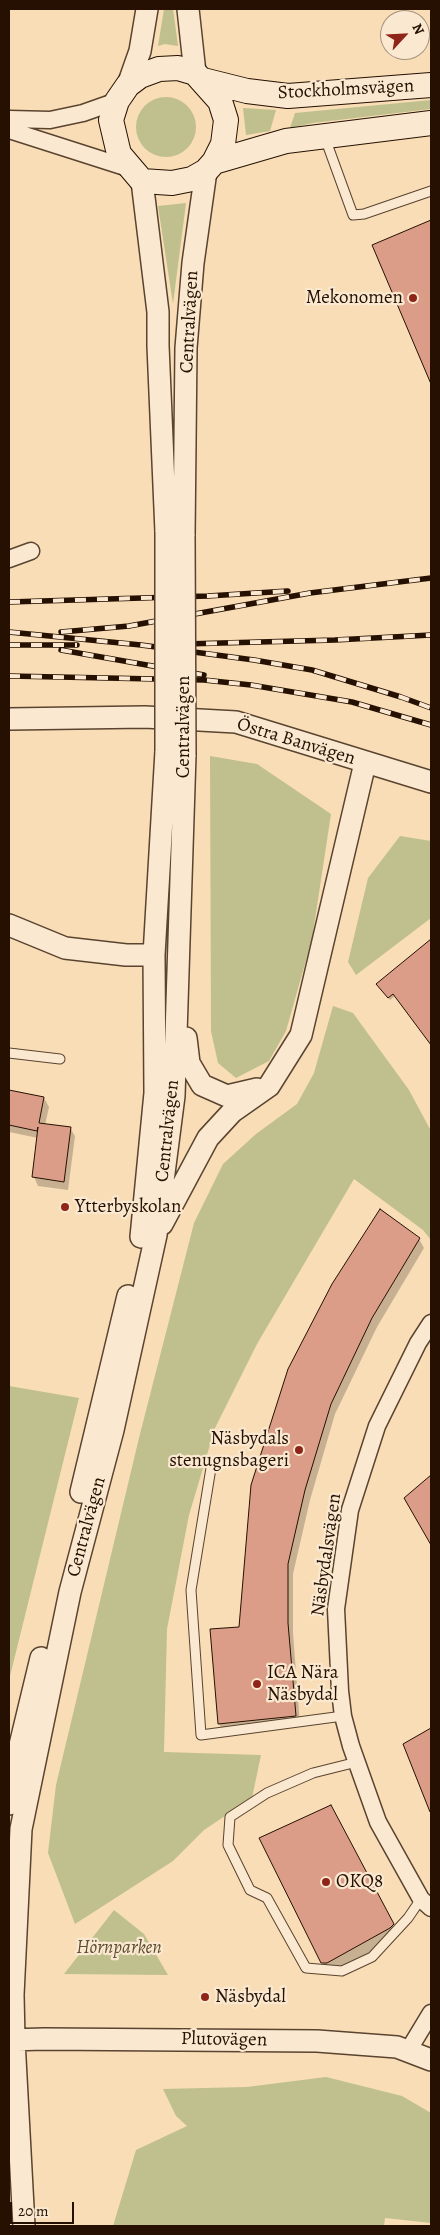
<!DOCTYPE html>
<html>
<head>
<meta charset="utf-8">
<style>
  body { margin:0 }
  #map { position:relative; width:440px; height:2235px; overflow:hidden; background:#f8ddb6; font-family:Alegreya,serif }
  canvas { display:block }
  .frame { position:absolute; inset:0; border:10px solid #261002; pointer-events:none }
  .north { position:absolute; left:380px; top:10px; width:50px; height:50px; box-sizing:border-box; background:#fae9d0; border:1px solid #a5927e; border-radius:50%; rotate:65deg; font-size:14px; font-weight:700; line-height:20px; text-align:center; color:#261002 }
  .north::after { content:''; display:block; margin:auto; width:18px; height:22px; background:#8f2418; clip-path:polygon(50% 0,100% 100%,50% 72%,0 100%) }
  .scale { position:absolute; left:10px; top:2202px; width:64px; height:22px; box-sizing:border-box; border:2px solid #261002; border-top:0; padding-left:6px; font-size:15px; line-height:18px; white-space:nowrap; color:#261002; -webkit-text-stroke:4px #fae9d0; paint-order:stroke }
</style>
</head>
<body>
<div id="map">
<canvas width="440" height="2235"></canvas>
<div class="frame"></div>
<div class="north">N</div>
<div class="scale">20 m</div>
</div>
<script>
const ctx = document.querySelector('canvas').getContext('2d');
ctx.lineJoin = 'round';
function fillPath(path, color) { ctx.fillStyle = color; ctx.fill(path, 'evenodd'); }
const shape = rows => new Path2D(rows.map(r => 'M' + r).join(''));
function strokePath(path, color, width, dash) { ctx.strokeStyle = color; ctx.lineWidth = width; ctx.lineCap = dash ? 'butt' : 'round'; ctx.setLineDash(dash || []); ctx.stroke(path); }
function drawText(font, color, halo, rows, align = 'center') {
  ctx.font = font + ' Alegreya,serif'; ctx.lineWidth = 4.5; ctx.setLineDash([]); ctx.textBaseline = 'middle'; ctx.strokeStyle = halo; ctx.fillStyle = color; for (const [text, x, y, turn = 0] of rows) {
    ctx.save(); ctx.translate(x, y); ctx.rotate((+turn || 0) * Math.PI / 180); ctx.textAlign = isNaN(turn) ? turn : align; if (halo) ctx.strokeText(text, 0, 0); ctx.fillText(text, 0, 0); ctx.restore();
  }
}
fillPath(shape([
  [164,9,173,9,178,46,165,44,158,46],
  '136 127a30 30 0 1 1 60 0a30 30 0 1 1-60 0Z',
  [431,100,431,109,313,123,290,128,295,113],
  [243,108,276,110,270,131,246,135],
  [186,203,173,304,158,206],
  [210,756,257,764,331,814,312,939,286,1031,269,1061,236,1078,218,1063,211,1031],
  [400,836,431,841,431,918,356,975,348,962,368,878],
  [333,1006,353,1013,409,1090,431,1131,431,1240,423,1230,354,1179,257,1344,215,1428,189,1515,167,1629,164,1752,261,1755,252,1798,204,1830,173,1861,75,1924,48,1853,56,1785,139,1438,194,1223,223,1164,256,1134,297,1104,314,1073],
  [9,1386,79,1398,9,1680],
  [114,1910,144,1934,168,1975,64,1974],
  [326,2077,402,2096,431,2113,431,2223,385,2218,384,2226,113,2226,136,2150,187,2126,176,2116,163,2089,247,2087]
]), '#bfc08d');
fillPath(shape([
  [431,221,431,362,426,365,374,245],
  [9,495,10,497,9,527],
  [431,941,431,1039,429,1041,395,996,390,1000,378,984],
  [9,1091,44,1098,49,1107,45,1125,70,1128,75,1136,68,1190,38,1186,34,1177,38,1138,9,1132],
  [419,1239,424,1248,377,1327,335,1414,310,1500,293,1574,293,1633,300,1725,225,1733,219,1724,212,1630,240,1628,252,1486],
  [431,1477,431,1543,405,1498],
  [431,1730,431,1799,405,1745],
  [336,1818,399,1936,334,1974,329,1974,322,1962]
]), '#0003');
const building = shape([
  [431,220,431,384,372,245,431,220],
  [431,939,431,1045,393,994,388,998,376,984,431,939],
  [9,1090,44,1097,39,1123,71,1127,64,1182,32,1177,38,1127,37,1131,9,1125,9,1090],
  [380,1209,420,1238,372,1318,331,1404,305,1490,288,1564,288,1623,296,1716,218,1724,210,1629,239,1627,251,1485,288,1369,332,1284,380,1209],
  [431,1475,431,1545,404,1498,431,1475],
  [431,1728,431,1812,430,1812,403,1744,431,1728],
  [331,1805,394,1924,390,1928,327,1963,321,1963,259,1838,331,1805]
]);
fillPath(building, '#db9d87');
strokePath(building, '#261002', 1);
const service = shape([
  [325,138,353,215,364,214,431,191],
  [9,1053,60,1059],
  [211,1468,191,1590,201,1735,343,1716],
  [357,1762,313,1773,267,1793,230,1817,228,1845,250,1890,267,1898,306,1968,342,1971,372,1957,408,1918,421,1899]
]);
const minor = shape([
  [9,119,50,120,83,113,117,101],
  [9,130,131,169],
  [9,559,31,551],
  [431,1323,418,1343,377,1426,350,1510,336,1609,340,1691,343,1716,351,1746,378,1822,421,1899,431,1908],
  [408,2051,431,2013]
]);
const tertiary = shape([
  [188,9,195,73],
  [128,85,140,51,147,9],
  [142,181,158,312,158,346,166,532],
  [184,536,186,348,193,263,206,171],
  [9,719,145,717,236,722,431,782],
  [9,925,65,948,126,955,154,955],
  [186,1038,189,1063,202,1085,227,1096,257,1089],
  [162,1224,208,1138,232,1112,269,1086,301,1035,365,763],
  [141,1237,155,1093,154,955,166,751],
  [81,1492,128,1296],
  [9,1804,14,1770,41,1658],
  [9,2040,44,2039,317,2041,397,2047,431,2060],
  [24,2226,14,2040,13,1995,21,1829,70,1592,113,1430,156,1235,174,1096,185,755]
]);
const secondary = shape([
  [178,68,195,73,220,101,226,120,223,144,214,162,206,171,192,179,172,183,142,181,119,154,111,120,117,101,128,85,140,76,159,69,178,68],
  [203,80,247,91,288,96,431,85],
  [214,162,286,141,431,123]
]);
strokePath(service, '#5a432f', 11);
strokePath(minor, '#5a432f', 19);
strokePath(tertiary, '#5a432f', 24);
strokePath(secondary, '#261002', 26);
strokePath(service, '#fae9d0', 9);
strokePath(minor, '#fae9d0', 16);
strokePath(tertiary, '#fae9d0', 21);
strokePath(secondary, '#fae9d0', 24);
const rail = shape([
  [9,602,208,596,288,591],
  [9,632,141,645,254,660,312,670,401,697,431,708],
  [61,632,129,626,310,593,431,578],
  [184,644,335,640,431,635],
  [9,645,77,645],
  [61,650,204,675],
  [9,676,204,680,251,685,352,702,431,725]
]);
strokePath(rail, '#261002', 5.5);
strokePath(rail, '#fae9d0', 4, [11]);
const tertiaryBridge = shape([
  [166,532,166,751],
  [184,536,185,755]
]);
strokePath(tertiaryBridge, '#5a432f', 24, []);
strokePath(tertiaryBridge, '#fae9d0', 21);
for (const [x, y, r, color] of [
  [413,298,5,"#8f2418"],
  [65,1207,5,"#8f2418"],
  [299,1450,5,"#8f2418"],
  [257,1684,5,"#8f2418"],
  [326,1882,5,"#8f2418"],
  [205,1997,5,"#8f2418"]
]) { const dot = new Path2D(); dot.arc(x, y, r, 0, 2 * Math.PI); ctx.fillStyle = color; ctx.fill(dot); strokePath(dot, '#fae9d0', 2); }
drawText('19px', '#261002', '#fae9d0', [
  ["Stockholmsvägen",346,90,-3],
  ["Centralvägen",190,322,-87],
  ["Centralvägen",184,727,-90],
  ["Östra Banvägen",296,742,17],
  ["Centralvägen",168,1131,-84],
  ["Centralvägen",87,1527,-75],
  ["Näsbydalsvägen",327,1555,-82],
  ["Plutovägen",224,2040,1]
]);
drawText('19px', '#261002', '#fae9d0', [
  ["Mekonomen",403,298,"right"],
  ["Ytterbyskolan",75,1207],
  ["Näsbydals",289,1439,"right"],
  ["stenugnsbageri",289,1461,"right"],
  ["ICA Nära",267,1673],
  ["Näsbydal",267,1695],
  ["OKQ8",336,1882],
  ["Näsbydal",215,1997]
], 'left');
drawText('italic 19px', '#5c4e33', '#fae9d0', [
  ["Hörnparken",119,1948]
]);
</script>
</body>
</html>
